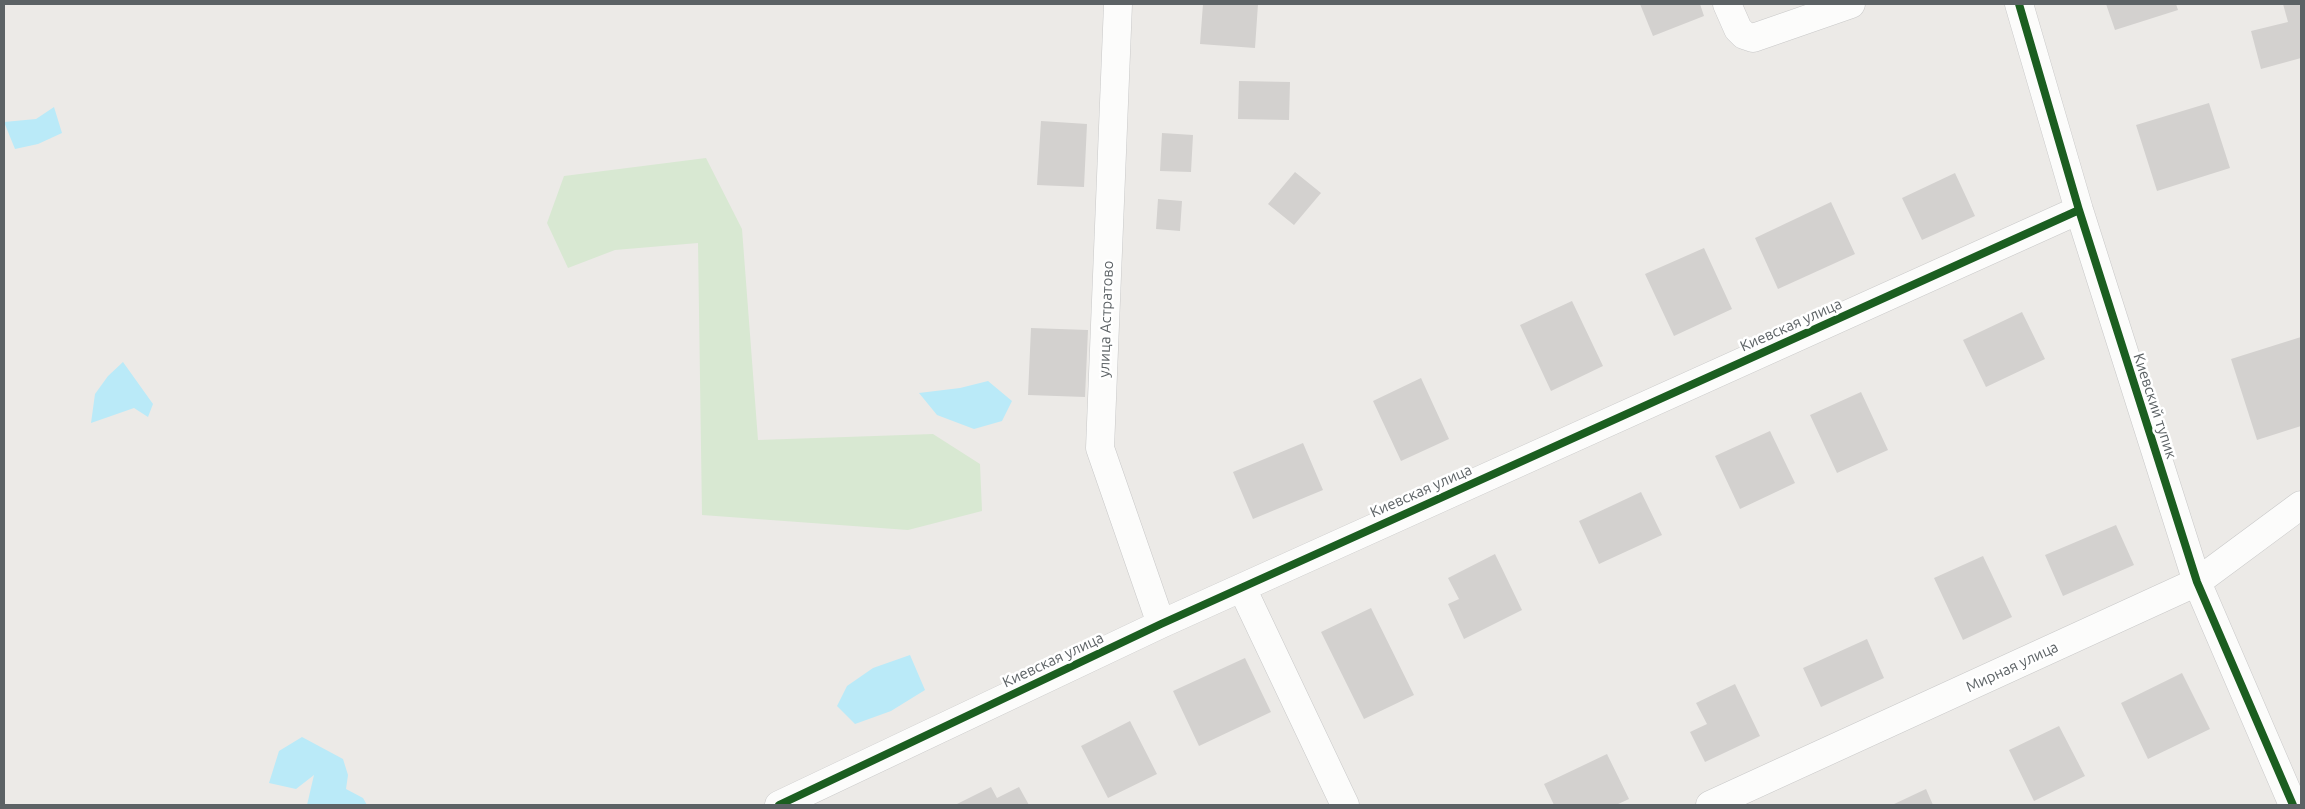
<!DOCTYPE html>
<html>
<head>
<meta charset="utf-8">
<style>
  body { margin:0 }
  #map { position:relative; width:2305px; height:809px; overflow:hidden; background:#eceae7; font-family:Ubuntu,sans-serif }
  canvas { display:block }
  .frame { position:absolute; inset:0; border:5px solid #5c6265; pointer-events:none }
</style>
</head>
<body>
<div id="map">
<canvas width="2305" height="809"></canvas>
<div class="frame"></div>
</div>
<script>
const ctx = document.querySelector('canvas').getContext('2d');
ctx.lineJoin = 'round';
function fillPath(path, color) { ctx.fillStyle = color; ctx.fill(path, 'evenodd'); }
const shape = rows => new Path2D(rows.map(r => 'M' + r).join(''));
function strokePath(path, color, width, dash) { ctx.strokeStyle = color; ctx.lineWidth = width; ctx.lineCap = dash ? 'butt' : 'round'; ctx.setLineDash(dash || []); ctx.stroke(path); }
function drawText(font, color, halo, rows, align = 'center') {
  ctx.font = font + ' Ubuntu,sans-serif'; ctx.lineWidth = 5; ctx.setLineDash([]); ctx.textBaseline = 'middle'; ctx.strokeStyle = halo; ctx.fillStyle = color; for (const [text, x, y, turn = 0] of rows) {
    ctx.save(); ctx.translate(x, y); ctx.rotate((+turn || 0) * Math.PI / 180); ctx.textAlign = isNaN(turn) ? turn : align; if (halo) ctx.strokeText(text, 0, 0); ctx.fillText(text, 0, 0); ctx.restore();
  }
}
fillPath(shape([
  [706,158,742,229,758,440,933,434,980,464,982,511,908,530,702,515,698,243,615,250,568,268,547,223,564,176]
]), '#d8e8d2');
fillPath(shape([
  [54,107,62,133,38,144,15,149,4,122,36,119],
  [123,362,153,404,148,417,134,408,91,423,95,394,108,376],
  [988,381,1012,401,1002,421,974,429,937,415,919,393,960,388],
  [910,655,925,690,891,711,855,724,837,706,847,686,873,668],
  [302,737,343,759,348,775,346,789,363,798,367,805,307,805,314,775,296,789,269,783,279,751]
]), '#baeaf8');
fillPath(shape([
  [1203,4,1258,4,1255,48,1200,44],
  [1640,4,1700,4,1704,16,1653,36],
  [2106,4,2176,4,2178,10,2115,30],
  [2283,4,2301,4,2301,58,2261,69,2251,31,2288,22],
  [1239,81,1290,82,1289,120,1238,119],
  [2209,103,2230,168,2157,191,2136,125],
  [1041,121,1087,124,1084,187,1037,185],
  [1162,133,1193,135,1191,172,1160,171],
  [1295,172,1321,193,1294,225,1268,204],
  [1955,173,1975,216,1922,240,1902,198],
  [1158,199,1182,201,1180,231,1156,229],
  [1831,202,1855,254,1778,289,1755,238],
  [1704,248,1732,309,1674,336,1645,274],
  [1572,301,1603,366,1551,391,1520,325],
  [2022,312,2045,359,1986,387,1963,340],
  [1031,328,1088,330,1085,397,1028,395],
  [2301,337,2301,426,2257,440,2231,359],
  [1421,378,1449,439,1401,461,1373,401],
  [1861,392,1888,450,1837,473,1810,415],
  [1770,431,1795,483,1740,509,1715,456],
  [1303,443,1323,490,1253,519,1233,472],
  [1641,492,1662,535,1599,564,1579,521],
  [2116,525,2134,565,2063,596,2045,555],
  [1495,554,1522,610,1464,639,1448,604,1459,599,1448,578],
  [1983,556,2012,617,1963,640,1934,578],
  [1371,608,1414,695,1364,719,1321,632],
  [1867,639,1884,678,1821,707,1803,668],
  [1245,658,1271,712,1199,746,1173,691],
  [2182,673,2210,729,2148,759,2121,703],
  [1735,684,1760,736,1705,762,1690,732,1707,724,1696,703],
  [1130,721,1157,774,1108,798,1081,746],
  [2059,726,2085,776,2034,801,2009,750],
  [1607,754,1629,799,1616,805,1554,805,1544,784],
  [991,787,997,798,1019,787,1029,805,955,805],
  [1926,789,1933,805,1892,805]
]), '#d3d1cf');
const minor = shape([
  [1118,4,1100,448,1161,624],
  [1727,4,1738,29,1744,35,1753,38,1851,4],
  [2019,4,2079,210,2197,582,2293,805],
  [1242,588,1345,805],
  [779,805,1161,624,2079,210],
  [1710,805,2197,582,2301,505]
]);
strokePath(minor, '#c8c8c8', 29);
strokePath(minor, '#fcfcfb', 28);
strokePath(shape([
  [2019,4,2079,210,2197,582,2293,805],
  [779,805,1161,624,2079,210]
]), '#1b5e20', 8);
drawText('15px', '#5c6265', '#fff', [
  ["улица Астратово",1106,319,-88],
  ["Киевская улица",1791,325,-24],
  ["Киевский тупик",2155,406,72],
  ["Киевская улица",1421,491,-24],
  ["Киевская улица",1053,660,-25],
  ["Мирная улица",2012,667,-25]
]);
</script>
</body>
</html>
